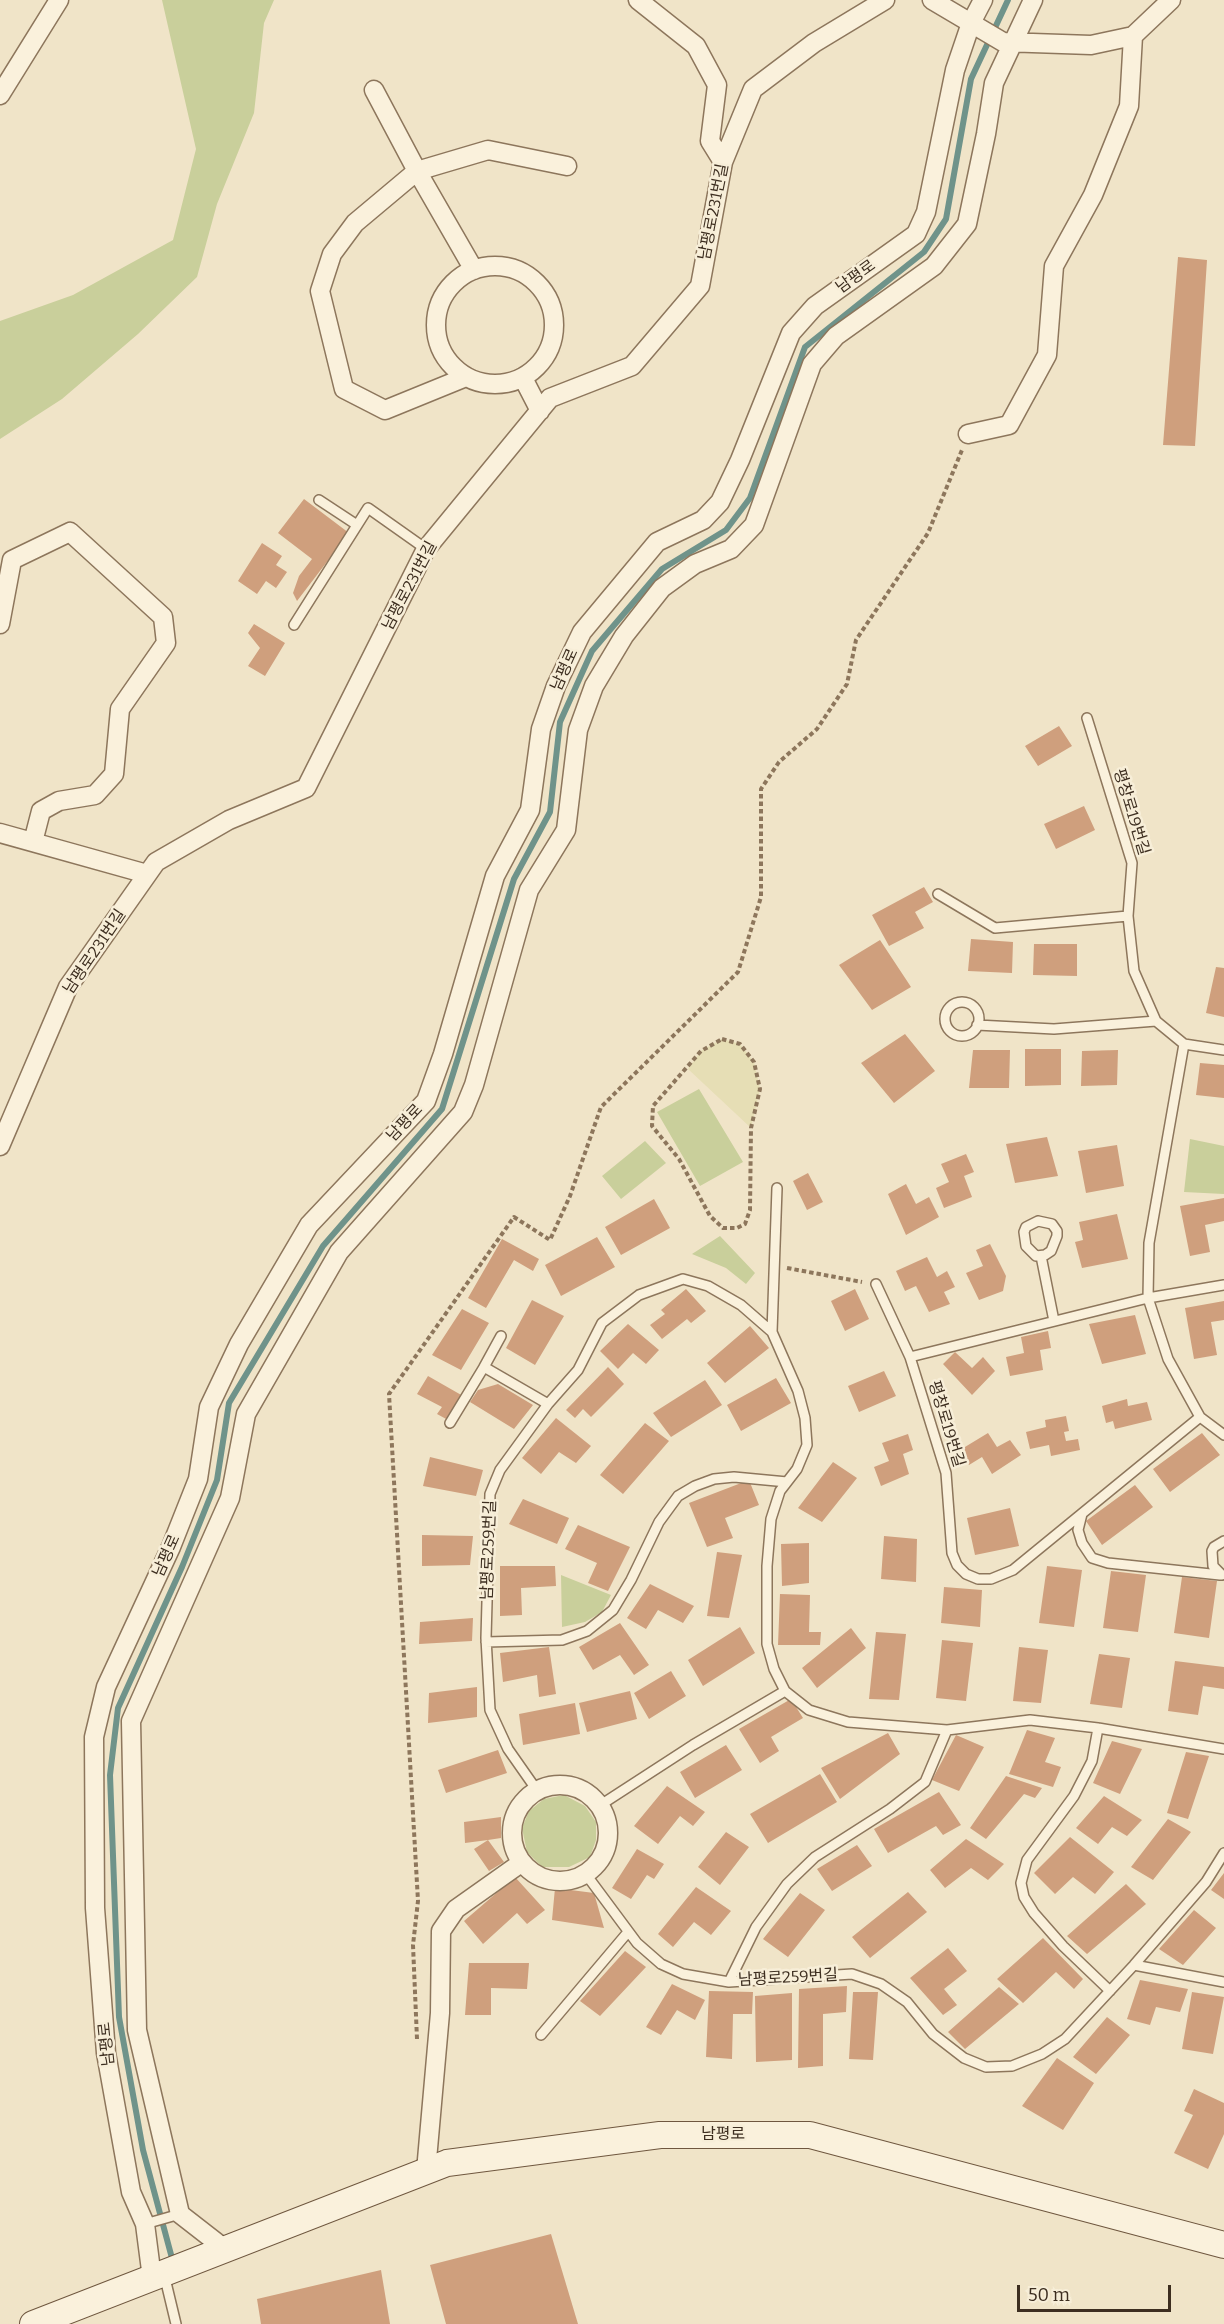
<!DOCTYPE html>
<html>
<head>
<meta charset="utf-8">
<style>
  body { margin:0 }
  #map { position:relative; width:1224px; height:2324px; overflow:hidden; background:#f0e4c8; font-family:Bitter,serif }
  canvas { display:block }
  .scale { position:absolute; left:1017px; top:2285px; width:154px; height:27px; box-sizing:border-box; border:3px solid #3d2e20; border-top:0; padding-left:8px; font-size:18px; line-height:21px; white-space:nowrap; color:#3d2e20; -webkit-text-stroke:4px #f7eed8; paint-order:stroke }
</style>
</head>
<body>
<div id="map">
<canvas width="1224" height="2324"></canvas>
<div class="scale">50 m</div>
</div>
<script>
const ctx = document.querySelector('canvas').getContext('2d');
ctx.lineJoin = 'round';
function fillPath(path, color) { ctx.fillStyle = color; ctx.fill(path, 'evenodd'); }
const shape = rows => new Path2D(rows.map(r => 'M' + r).join(''));
function strokePath(path, color, width, dash) { ctx.strokeStyle = color; ctx.lineWidth = width; ctx.lineCap = dash ? 'butt' : 'round'; ctx.setLineDash(dash || []); ctx.stroke(path); }
function drawText(font, color, halo, rows, align = 'center') {
  ctx.font = font + ' Bitter,"Noto Sans KR",serif'; ctx.lineWidth = 5; ctx.setLineDash([]); ctx.textBaseline = 'middle'; ctx.strokeStyle = halo; ctx.fillStyle = color; for (const [text, x, y, turn = 0] of rows) {
    ctx.save(); ctx.translate(x, y); ctx.rotate((+turn || 0) * Math.PI / 180); ctx.textAlign = isNaN(turn) ? turn : align; if (halo) ctx.strokeText(text, 0, 0); ctx.fillText(text, 0, 0); ctx.restore();
  }
}
fillPath(shape([
  [722,1039,740,1044,754,1062,760,1089,751,1128,688,1069,701,1051]
]), '#e6deb5');
fillPath(shape([
  [162,0,274,0,264,23,254,113,217,204,197,277,138,334,62,399,0,439,0,321,73,295,173,240,196,149],
  [699,1089,743,1162,700,1186,657,1112],
  [1190,1139,1224,1146,1224,1194,1184,1192],
  [645,1141,666,1163,621,1199,602,1176],
  [720,1236,755,1273,746,1284,726,1268,692,1254],
  [561,1575,611,1595,602,1612,585,1622,562,1627],
  [564,1795,585,1806,596,1822,596,1840,590,1857,569,1867,542,1867,527,1852,522,1828,529,1811,544,1799]
]), '#c9cf9b');
strokePath(shape([
  [173,2262,143,2150,119,2017,110,1775,118,1708,182,1567,217,1480,229,1403,323,1246,442,1109,514,879,550,812,560,722,592,651,662,569,726,530,750,498,805,347,924,252,946,219,971,79,1008,0]
]), '#6f938a', 6);
fillPath(shape([
  [1178,257,1207,260,1195,446,1163,445],
  [304,499,349,533,297,601,293,593,299,576,312,559,278,533],
  [262,543,282,556,276,565,287,572,276,588,266,581,257,594,238,581],
  [254,624,285,643,265,676,248,666,260,648,248,633],
  [1059,726,1072,746,1038,766,1025,746],
  [1084,806,1095,830,1056,849,1044,824],
  [924,887,933,902,915,912,924,928,889,946,872,915],
  [971,939,1013,942,1012,973,968,971],
  [880,940,911,987,872,1010,839,965],
  [1034,944,1077,944,1077,976,1033,975],
  [1216,967,1224,968,1224,1017,1206,1013],
  [905,1034,935,1071,894,1103,861,1063],
  [1025,1049,1061,1049,1061,1085,1025,1086],
  [973,1050,1010,1050,1009,1088,969,1088],
  [1118,1050,1117,1085,1081,1086,1082,1051],
  [1200,1063,1224,1065,1224,1098,1196,1095],
  [1047,1137,1058,1176,1015,1183,1006,1144],
  [1117,1145,1124,1186,1086,1193,1078,1151],
  [966,1154,974,1172,964,1176,972,1197,944,1208,936,1188,949,1182,941,1164],
  [808,1173,823,1202,807,1210,793,1181],
  [906,1184,916,1204,929,1197,939,1217,906,1235,888,1194],
  [1224,1198,1224,1221,1205,1225,1210,1252,1190,1256,1180,1206],
  [654,1199,670,1228,621,1255,605,1227],
  [1117,1214,1128,1259,1082,1268,1075,1242,1083,1240,1079,1222],
  [597,1237,615,1267,561,1296,545,1265],
  [502,1239,539,1259,533,1271,514,1260,486,1308,468,1298],
  [990,1244,1006,1276,1003,1291,979,1300,966,1273,983,1266,976,1250],
  [927,1257,937,1277,947,1271,955,1287,944,1292,950,1304,929,1312,916,1286,905,1291,896,1271],
  [686,1289,706,1311,691,1323,687,1319,662,1339,650,1325,665,1314,661,1310],
  [855,1289,869,1319,845,1331,831,1301],
  [532,1300,564,1316,535,1365,506,1348],
  [1224,1301,1224,1320,1211,1322,1217,1355,1194,1359,1185,1308],
  [462,1309,489,1323,461,1370,432,1355],
  [1135,1315,1146,1354,1102,1364,1089,1324],
  [628,1324,659,1350,646,1364,633,1353,618,1369,600,1351],
  [750,1326,769,1348,725,1383,707,1363],
  [1048,1331,1051,1348,1040,1350,1043,1370,1010,1376,1006,1357,1024,1353,1021,1337],
  [955,1352,972,1368,983,1357,995,1371,972,1395,943,1364],
  [608,1367,624,1384,591,1417,583,1409,575,1418,566,1410],
  [884,1371,896,1396,859,1412,848,1386],
  [428,1376,463,1396,448,1420,437,1414,442,1407,417,1394],
  [776,1378,791,1403,741,1431,727,1405],
  [705,1380,722,1405,671,1437,653,1413],
  [498,1384,533,1405,514,1429,470,1402,478,1390],
  [1127,1399,1128,1406,1147,1402,1152,1420,1115,1429,1113,1421,1106,1423,1102,1406],
  [1066,1416,1069,1431,1064,1432,1066,1441,1078,1439,1080,1450,1051,1456,1049,1445,1030,1449,1026,1432,1046,1427,1045,1420],
  [556,1418,591,1446,576,1463,559,1452,541,1474,522,1458],
  [645,1423,669,1441,623,1494,600,1475],
  [988,1433,997,1447,1010,1440,1021,1455,992,1474,982,1457,969,1465,960,1450],
  [1202,1433,1220,1455,1170,1492,1153,1469],
  [908,1434,913,1450,903,1454,909,1474,881,1486,874,1467,889,1461,882,1443],
  [430,1457,483,1470,476,1496,423,1486],
  [833,1462,857,1478,822,1522,798,1508],
  [749,1480,759,1505,725,1518,733,1538,707,1547,689,1503],
  [1135,1485,1153,1507,1102,1545,1086,1521],
  [523,1499,569,1518,557,1544,509,1524],
  [1010,1508,1019,1546,975,1555,967,1518],
  [578,1525,630,1547,608,1591,588,1583,597,1563,565,1549],
  [422,1535,473,1536,470,1565,422,1566],
  [884,1536,917,1539,916,1582,881,1579],
  [809,1543,809,1583,782,1586,781,1544],
  [717,1552,742,1555,729,1618,707,1616],
  [500,1566,555,1566,556,1586,521,1588,522,1615,500,1616],
  [1047,1566,1082,1570,1074,1627,1039,1623],
  [1111,1571,1146,1575,1138,1632,1103,1628],
  [1182,1577,1217,1581,1209,1638,1174,1633],
  [650,1584,694,1606,683,1623,658,1610,646,1629,627,1618],
  [944,1587,982,1590,980,1627,941,1623],
  [780,1594,810,1595,809,1632,821,1632,820,1645,778,1645],
  [473,1618,472,1641,419,1644,420,1622],
  [620,1623,649,1665,634,1675,620,1655,593,1670,579,1647],
  [740,1627,755,1653,703,1686,688,1660],
  [851,1628,866,1648,817,1688,802,1668],
  [876,1632,906,1634,899,1700,869,1699],
  [942,1640,973,1643,966,1701,936,1698],
  [549,1647,556,1694,539,1697,537,1675,503,1682,500,1653],
  [1019,1647,1048,1650,1041,1703,1013,1701],
  [1099,1654,1130,1658,1122,1708,1090,1704],
  [1175,1661,1224,1667,1224,1689,1203,1686,1198,1715,1168,1711],
  [671,1671,686,1696,649,1719,634,1693],
  [477,1687,477,1717,428,1723,429,1693],
  [630,1691,637,1719,587,1732,579,1703],
  [791,1699,803,1718,771,1737,779,1751,760,1763,739,1729],
  [575,1703,580,1734,523,1745,519,1714],
  [1027,1730,1055,1738,1045,1762,1061,1767,1053,1787,1009,1774],
  [888,1733,900,1754,840,1799,821,1768],
  [956,1735,984,1747,959,1791,932,1780],
  [1112,1741,1142,1749,1120,1794,1093,1783],
  [726,1745,742,1770,695,1798,680,1772],
  [498,1750,507,1773,446,1793,438,1770],
  [1186,1752,1209,1756,1188,1819,1167,1813],
  [820,1774,837,1802,768,1843,750,1814],
  [1006,1776,1042,1788,1035,1798,1024,1794,986,1839,970,1828],
  [667,1786,705,1812,693,1826,680,1816,658,1844,634,1826],
  [939,1792,961,1825,943,1835,936,1826,888,1853,874,1829],
  [1104,1796,1142,1820,1127,1836,1112,1827,1098,1844,1076,1828],
  [501,1817,501,1838,488,1840,504,1862,489,1871,474,1849,488,1840,465,1843,464,1822],
  [1168,1819,1191,1832,1153,1880,1131,1867],
  [726,1832,749,1847,720,1885,698,1867],
  [1070,1837,1114,1872,1095,1894,1073,1877,1055,1894,1034,1873],
  [966,1839,1004,1864,988,1880,971,1868,945,1888,930,1870],
  [857,1845,872,1866,832,1891,817,1869],
  [637,1849,664,1864,654,1879,647,1875,631,1899,612,1888],
  [1224,1873,1224,1899,1211,1890],
  [515,1877,545,1910,527,1924,517,1913,483,1944,464,1921],
  [1126,1884,1146,1904,1087,1954,1067,1936],
  [696,1887,731,1911,711,1935,694,1922,673,1947,658,1934],
  [555,1888,594,1893,604,1928,552,1920],
  [908,1892,927,1912,870,1958,852,1937],
  [800,1893,825,1910,788,1957,763,1939],
  [1194,1910,1216,1928,1183,1965,1159,1949],
  [1043,1938,1083,1979,1074,1989,1056,1972,1023,2003,997,1979],
  [948,1948,967,1971,944,1989,957,2005,943,2015,910,1978],
  [625,1951,646,1967,600,2016,580,2001],
  [469,1963,529,1963,527,1989,491,1988,491,2015,465,2015],
  [1140,1980,1188,1989,1180,2012,1156,2007,1150,2025,1127,2019],
  [672,1984,705,2000,695,2020,677,2010,661,2035,646,2027],
  [847,1986,846,2012,823,2014,823,2066,798,2068,799,1989],
  [999,1987,1019,2004,965,2049,948,2032],
  [709,1991,753,1992,752,2014,733,2014,732,2059,706,2057],
  [853,1992,878,1992,873,2060,849,2059],
  [1192,1992,1224,1997,1213,2054,1182,2049],
  [792,1993,792,2060,756,2062,755,1996],
  [1107,2017,1130,2035,1096,2074,1073,2057],
  [1057,2058,1094,2083,1063,2130,1022,2106],
  [1194,2089,1224,2103,1224,2134,1208,2169,1174,2153,1193,2115,1184,2111],
  [551,2234,578,2324,446,2324,430,2265],
  [381,2270,390,2324,261,2324,257,2299]
]), '#cf9f7d');
const lane = shape([
  [319,500,357,525],
  [294,625,368,508,426,549],
  [1087,718,1132,863,1128,916,1134,971,1156,1021,1184,1044,1224,1050],
  [938,894,995,928,1128,916],
  '945 1019a17 17 0 1 1 34 0a17 17 0 1 1-34 0Z',
  [977,1025,1054,1029,1156,1021],
  [1184,1044,1149,1243,1148,1298,1168,1359,1200,1417,1224,1435],
  [1038,1221,1052,1224,1057,1231,1057,1236,1051,1251,1045,1255,1036,1256,1026,1246,1024,1232,1026,1227,1038,1221],
  [1041,1256,1054,1321],
  [876,1284,910,1357,946,1473,952,1553,957,1565,966,1574,978,1579,991,1579,1013,1570,1200,1417],
  [772,1332,777,1188],
  [910,1357,1148,1298,1224,1285],
  [484,1367,501,1336],
  [450,1423,484,1367,548,1404],
  [1082,1514,1078,1530,1082,1543,1092,1558,1108,1563,1220,1575],
  [1222,1575,1213,1566,1212,1551,1214,1547,1224,1541],
  [486,1642,562,1640,587,1631,613,1610,631,1580,659,1522,678,1496,695,1486,714,1479,734,1477,787,1482],
  [1098,1728,1092,1761,1074,1796,1027,1860,1021,1883,1024,1897,1034,1913,1063,1946,1110,1991],
  [536,1789,508,1749,490,1710,486,1638,490,1494,500,1470,548,1404,578,1370,602,1323,639,1295,683,1279,708,1286,741,1305,772,1332,798,1391,805,1418,807,1445,797,1469,780,1491,771,1519,767,1566,767,1644,774,1669,785,1691,809,1710,848,1722,947,1730,1030,1720,1098,1728,1224,1749],
  [599,1806,693,1745,785,1691],
  [585,1873,637,1943,661,1964,683,1974,729,1982,852,1974,881,1984,907,2002,933,2034,964,2058,986,2067,1012,2066,1042,2054,1065,2039,1134,1965,1206,1882,1224,1853],
  [1134,1965,1224,1982],
  [729,1982,756,1927,787,1884,815,1857,890,1809,925,1782,947,1730],
  [541,2035,628,1932],
  [145,2224,180,2214],
  [164,2274,176,2324]
]);
const street = shape([
  [638,0,696,46,717,85,710,141,723,162],
  [932,0,1003,42,1091,45,1133,36,1129,106,1093,195,1054,266,1047,355,1009,425,968,434],
  [1133,36,1171,0],
  [374,90,417,171,474,270],
  [0,95,59,0],
  '436 325a59 59 0 1 1 118 0a59 59 0 1 1-118 0Z',
  [466,377,385,410,344,389,320,291,332,254,355,223,417,171,488,150,567,166],
  [523,378,540,411],
  [0,624,12,560,70,532,163,617,166,643,120,709,114,774,95,795,59,801,41,811,33,842],
  [0,833,147,874],
  [0,1146,68,987,156,862,229,820,306,788,426,549,550,398,632,366,700,286,723,162,753,89,814,43,885,0],
  '512 1833a48 48 0 1 1 96 0a48 48 0 1 1-96 0Z',
  [426,2171,440,2013,441,1931,456,1909,521,1863],
  [225,2249,180,2214,137,2030,131,1721,230,1498,246,1414,339,1252,463,1112,474,1085,529,890,566,830,578,730,594,686,624,636,662,588,695,564,731,549,754,525,812,364,836,336,934,266,967,224,986,134,994,83,1033,0],
  [152,2278,145,2224,131,2192,106,2053,95,1908,94,1737,106,1687,171,1547,198,1479,209,1407,239,1344,309,1225,426,1101,443,1054,495,876,530,810,541,729,556,686,582,632,657,542,703,520,720,502,740,460,791,333,815,306,916,234,926,212,955,70,971,23,983,0]
]);
const secondary = shape([
  [33,2324,447,2163,660,2135,810,2135,1224,2245]
]);
strokePath(lane, '#8d765c', 12);
strokePath(street, '#8d765c', 21);
strokePath(secondary, '#6f573f', 28);
strokePath(shape([
  [722,1039,740,1044,754,1062,760,1089,751,1128,750,1210,745,1224,737,1228,723,1228,710,1216,679,1159,652,1126,653,1106,701,1051,722,1039],
  [787,1268,862,1282],
  [417,2039,413,1945,418,1901,389,1394,514,1217,550,1240,570,1196,601,1107,738,972,761,897,761,789,779,762,817,729,847,684,856,640,928,533,962,450]
]), '#8d765c', 4, [4.5, 3]);
strokePath(lane, '#faf1dc', 9);
strokePath(street, '#faf1dc', 18);
strokePath(secondary, '#faf1dc', 26);
drawText('16px', '#3d2e20', '#f7eed8', [
  ["남평로231번길",714,212,-79],
  ["남평로",856,277,-36],
  ["남평로231번길",410,586,-62],
  ["남평로",565,670,-66],
  ["평창로19번길",1131,812,73],
  ["남평로231번길",95,952,-56],
  ["남평로",405,1123,-47],
  ["평창로19번길",946,1424,73],
  ["남평로259번길",489,1550,-88],
  ["남평로",167,1556,-66],
  ["남평로259번길",788,1978,-3],
  ["남평로",107,2044,-96],
  ["남평로",723,2135]
]);
</script>
</body>
</html>
